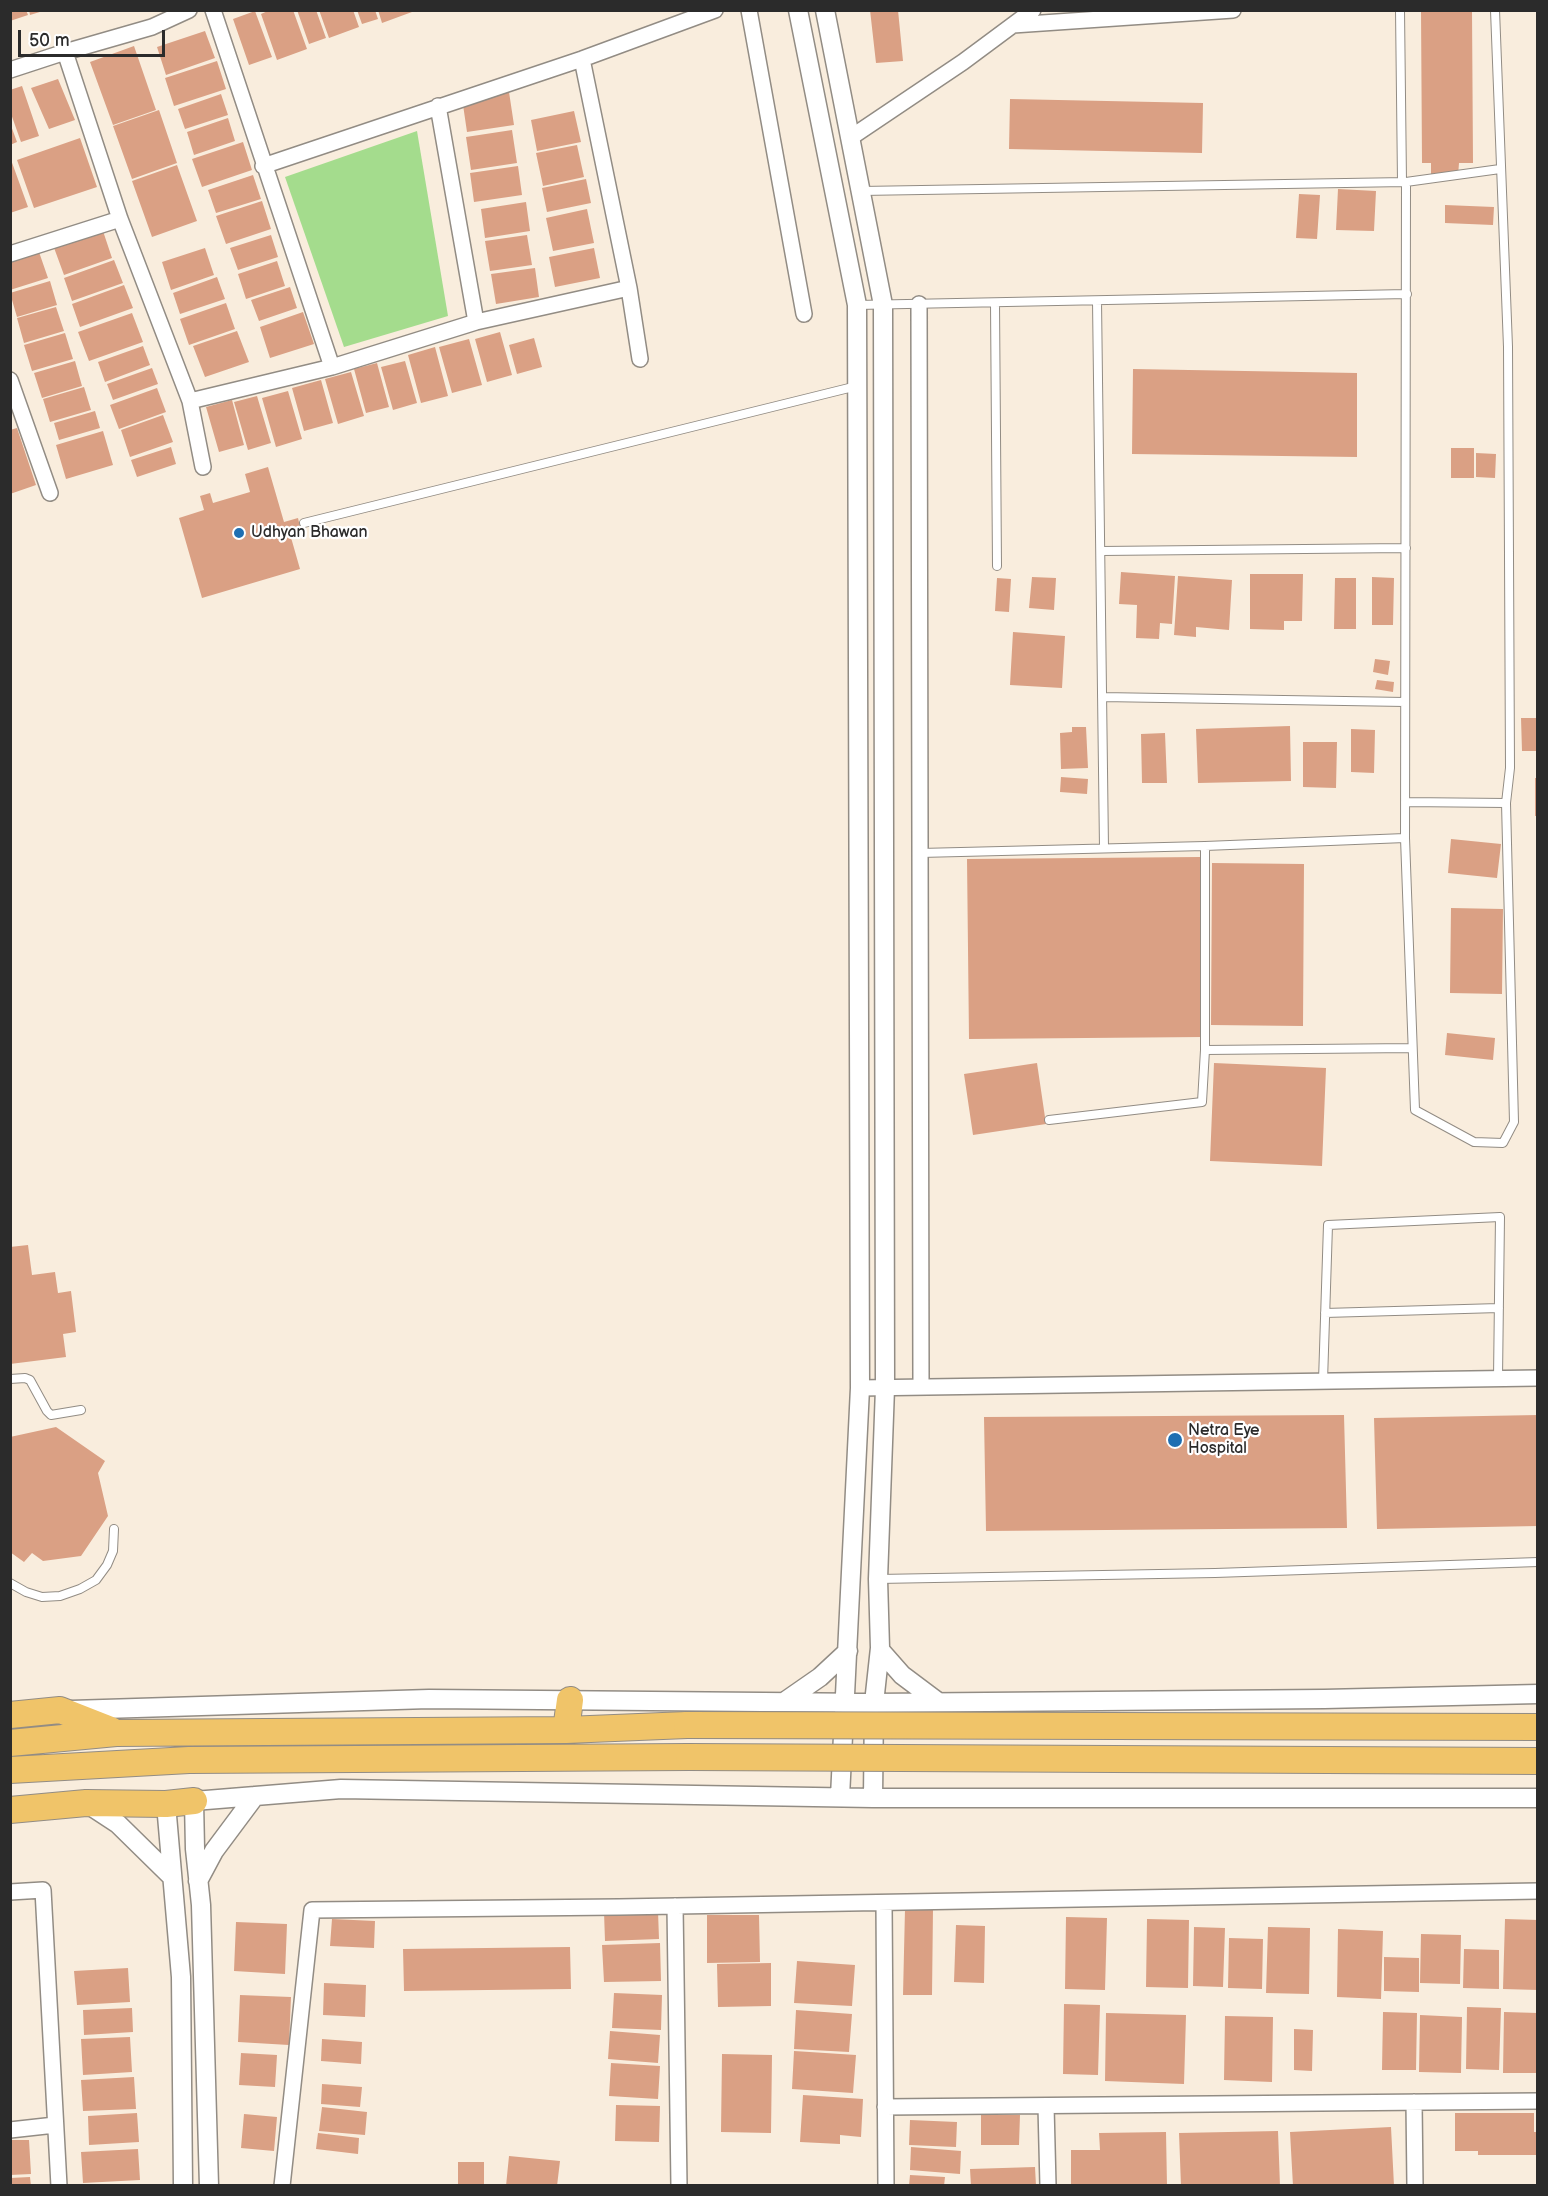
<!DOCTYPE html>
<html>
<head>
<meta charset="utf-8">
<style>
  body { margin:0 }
  #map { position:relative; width:1548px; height:2196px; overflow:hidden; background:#f9eddd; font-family:"Balsamiq Sans",sans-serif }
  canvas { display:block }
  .frame { position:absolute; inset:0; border:12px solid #2b2b2b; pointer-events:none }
  .scale { position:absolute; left:18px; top:30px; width:147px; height:27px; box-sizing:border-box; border:3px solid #2b2b2b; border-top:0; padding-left:8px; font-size:18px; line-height:21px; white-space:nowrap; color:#2b2b2b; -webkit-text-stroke:4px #fff; paint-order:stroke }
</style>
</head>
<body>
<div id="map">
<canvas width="1548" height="2196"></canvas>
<div class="frame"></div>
<div class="scale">50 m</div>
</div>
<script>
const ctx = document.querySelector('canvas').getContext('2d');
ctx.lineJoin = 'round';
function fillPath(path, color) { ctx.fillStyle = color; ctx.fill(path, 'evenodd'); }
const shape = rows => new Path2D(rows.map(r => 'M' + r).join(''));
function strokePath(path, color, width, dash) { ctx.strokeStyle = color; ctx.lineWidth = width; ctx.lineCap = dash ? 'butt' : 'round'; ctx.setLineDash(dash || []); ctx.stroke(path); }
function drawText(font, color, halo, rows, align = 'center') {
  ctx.font = font + ' "Balsamiq Sans",sans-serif'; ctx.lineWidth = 4.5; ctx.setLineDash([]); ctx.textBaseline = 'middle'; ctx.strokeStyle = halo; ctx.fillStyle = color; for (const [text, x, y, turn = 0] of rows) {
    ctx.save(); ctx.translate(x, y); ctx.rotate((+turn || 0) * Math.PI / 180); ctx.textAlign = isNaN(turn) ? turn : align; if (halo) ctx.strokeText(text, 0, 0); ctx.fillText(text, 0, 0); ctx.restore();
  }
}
fillPath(shape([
  [417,131,448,316,344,347,285,177]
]), '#a4dc8d');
fillPath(shape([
  [10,10,26,10,28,15,10,21],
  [29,10,43,10,43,11,30,15],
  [270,10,293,10,307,49,277,60,261,14],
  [297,10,316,10,326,38,309,44],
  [319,10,353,10,359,27,329,38],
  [357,10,375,10,378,19,362,24],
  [378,10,411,10,412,12,382,23],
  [870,10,898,10,903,61,876,63],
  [1421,10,1472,10,1473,163,1459,163,1458,176,1431,176,1431,163,1422,163],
  [255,11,272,57,249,65,233,19],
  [205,31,215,58,166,75,157,47],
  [134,46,156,110,113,125,90,62],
  [217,61,226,89,174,106,165,78],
  [58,79,75,120,49,129,31,88],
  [22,86,39,136,21,142,10,111,10,90],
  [509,92,514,125,467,132,462,98],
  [221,94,228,115,185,129,178,109],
  [1010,99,1203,103,1202,153,1009,149],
  [159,110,177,163,132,179,113,126],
  [574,111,581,142,537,151,531,120],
  [228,118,235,141,194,155,187,132],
  [10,123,17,142,10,145],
  [512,130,517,163,471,170,466,137],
  [80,138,97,187,34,208,17,160],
  [243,142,252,170,202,187,192,159],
  [577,145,584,177,543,186,536,153],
  [10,157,28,207,10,213],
  [177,165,197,221,152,237,132,181],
  [518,166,522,195,474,202,470,173],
  [253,175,261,199,216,213,208,190],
  [586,179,591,203,547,212,542,188],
  [1338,189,1376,191,1374,231,1336,230],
  [1299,194,1320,195,1317,239,1296,238],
  [262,201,271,229,226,244,216,216],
  [526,202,530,231,485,238,481,209],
  [1445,205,1494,207,1493,225,1445,223],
  [587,209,594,243,553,251,546,218],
  [102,228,112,258,64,275,53,245],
  [271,235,278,257,238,270,230,248],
  [527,235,532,265,490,271,485,241],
  [205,248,214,275,171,290,162,262],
  [594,248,600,278,555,287,549,257],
  [39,252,48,278,10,290,10,261],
  [114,260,123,283,72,301,64,278],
  [277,261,285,286,246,299,238,274],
  [535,268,539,297,496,304,491,274],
  [217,277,225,299,180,314,173,293],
  [50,281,57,305,17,317,10,293],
  [124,285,133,308,80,327,72,304],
  [290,287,297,308,259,321,251,300],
  [226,303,235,329,189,345,180,319],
  [56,307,64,331,24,343,17,318],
  [303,312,314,344,270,358,260,327],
  [132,313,143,342,89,361,78,332],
  [237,331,249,362,205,377,193,346],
  [500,332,512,375,487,382,475,339],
  [65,333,73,359,32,371,24,345],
  [534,338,542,367,517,374,509,345],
  [469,339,482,385,452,393,439,347],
  [143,346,150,365,105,382,98,362],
  [435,347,448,396,421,403,408,355],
  [75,361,82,386,42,398,34,373],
  [405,361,417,403,393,410,381,367],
  [377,363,389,407,366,413,354,369],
  [152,368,158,384,113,400,107,384],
  [1133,369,1357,373,1357,457,1132,454],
  [351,372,364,416,338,424,325,379],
  [321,380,333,423,304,431,292,388],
  [84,387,91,410,50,422,43,399],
  [157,388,166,412,119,429,110,405],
  [288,391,302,439,276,447,262,398],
  [257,396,271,443,248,450,234,402],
  [232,400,244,445,219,452,206,407],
  [95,411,100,428,59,440,54,423],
  [163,415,173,442,130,457,121,430],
  [17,428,36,485,10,494,10,430],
  [103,431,113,465,66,479,56,445],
  [171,447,176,464,137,477,131,460],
  [1451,448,1474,448,1474,478,1451,478],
  [1476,453,1496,454,1495,478,1476,477],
  [268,467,284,522,298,518,301,531,290,534,300,569,202,598,179,518,204,510,200,496,210,493,213,503,250,492,245,474],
  [1121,572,1175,576,1172,624,1160,623,1159,639,1136,638,1137,605,1119,604],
  [1250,574,1303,574,1302,621,1284,621,1284,630,1250,629],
  [1178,576,1232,580,1229,630,1196,627,1196,637,1174,635],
  [1032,577,1056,578,1054,610,1029,608],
  [1372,577,1394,578,1393,625,1372,625],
  [997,578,1011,579,1009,612,995,611],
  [1335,578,1356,578,1356,629,1334,629],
  [1013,632,1065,636,1062,688,1010,685],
  [1375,659,1390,661,1388,675,1373,672],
  [1377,680,1394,682,1393,692,1375,689],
  [1521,718,1538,718,1538,751,1522,751],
  [1290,726,1291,781,1198,783,1196,729],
  [1072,727,1086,727,1088,768,1061,769,1060,733,1072,732],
  [1351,729,1375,730,1374,773,1351,772],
  [1165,733,1167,783,1142,783,1141,734],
  [1303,742,1337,742,1336,788,1303,787],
  [1061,777,1088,779,1087,794,1060,792],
  [1535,778,1538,778,1538,816,1535,816],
  [1451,839,1501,844,1497,878,1448,873],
  [1200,857,1203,1037,969,1039,967,859],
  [1212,863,1304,864,1303,1026,1211,1025],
  [1451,908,1503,909,1502,994,1450,993],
  [1447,1033,1495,1038,1493,1060,1445,1055],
  [1037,1063,1046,1124,973,1135,964,1074],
  [1214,1063,1326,1068,1322,1166,1210,1161],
  [28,1245,32,1275,55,1272,58,1293,71,1291,76,1332,63,1334,66,1357,10,1364,10,1247],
  [1344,1415,1347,1528,986,1531,984,1417],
  [1538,1415,1538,1526,1377,1529,1374,1418],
  [56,1427,105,1461,98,1473,108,1516,81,1556,43,1561,32,1553,24,1562,10,1552,10,1437],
  [905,1909,933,1909,932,1995,903,1995],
  [658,1911,659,1939,605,1941,604,1912],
  [707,1915,759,1915,760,1962,707,1963],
  [1066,1917,1107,1918,1105,1990,1065,1989],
  [332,1919,375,1921,374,1948,330,1946],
  [1147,1919,1189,1920,1188,1988,1146,1987],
  [1505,1919,1538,1920,1538,1990,1503,1989],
  [236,1922,287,1924,285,1974,234,1971],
  [956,1925,985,1926,984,1983,954,1982],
  [1194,1927,1225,1928,1223,1987,1193,1986],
  [1268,1927,1310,1928,1309,1994,1266,1993],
  [1338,1929,1383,1931,1381,1999,1337,1997],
  [1421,1934,1461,1935,1460,1984,1420,1983],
  [1229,1938,1263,1939,1262,1989,1228,1988],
  [660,1943,661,1981,604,1982,602,1945],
  [570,1947,571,1989,404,1991,403,1949],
  [1464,1949,1499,1950,1499,1989,1463,1988],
  [1384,1957,1419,1958,1419,1992,1384,1991],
  [797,1961,855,1965,852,2006,794,2003],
  [771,1963,771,2006,718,2007,717,1964],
  [128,1968,130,2002,77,2005,74,1971],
  [324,1983,366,1985,365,2017,323,2015],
  [614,1993,662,1995,661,2030,612,2028],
  [240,1995,291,1997,289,2045,238,2042],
  [1064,2004,1100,2005,1098,2075,1063,2074],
  [1467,2007,1501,2008,1499,2070,1466,2069],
  [132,2008,133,2032,84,2035,83,2010],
  [796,2010,852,2014,849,2052,794,2049],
  [1383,2012,1417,2013,1416,2070,1382,2070],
  [1504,2012,1538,2013,1538,2073,1503,2073],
  [1106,2013,1186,2015,1184,2084,1105,2081],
  [1420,2015,1462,2017,1461,2073,1419,2072],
  [1225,2016,1273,2017,1272,2082,1224,2080],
  [1294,2029,1313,2030,1312,2071,1294,2070],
  [610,2031,660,2035,658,2063,608,2059],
  [130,2037,132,2072,83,2075,81,2039],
  [322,2039,362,2042,361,2064,321,2061],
  [794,2051,856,2055,853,2093,792,2089],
  [241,2053,277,2055,275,2087,239,2085],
  [722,2054,772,2055,771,2133,721,2132],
  [611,2063,660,2066,658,2099,609,2096],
  [134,2077,136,2109,83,2111,81,2080],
  [322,2084,362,2087,360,2107,321,2104],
  [803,2095,863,2099,861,2137,840,2135,840,2144,800,2142],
  [616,2105,660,2106,659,2142,615,2141],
  [322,2107,367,2112,365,2135,319,2131],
  [137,2113,139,2142,89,2145,88,2116],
  [1455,2113,1534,2113,1534,2132,1538,2132,1538,2155,1478,2155,1478,2151,1455,2151],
  [244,2114,277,2117,274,2151,241,2148],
  [981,2115,1020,2115,1019,2145,981,2145],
  [910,2120,957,2122,956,2147,909,2145],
  [1391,2127,1394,2186,1293,2186,1290,2132],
  [1278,2131,1280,2186,1181,2186,1179,2133],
  [1166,2132,1167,2186,1071,2186,1071,2150,1100,2150,1099,2133],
  [318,2133,359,2138,358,2154,316,2149],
  [10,2140,29,2140,31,2174,10,2175],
  [911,2147,961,2151,960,2174,910,2170],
  [138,2149,140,2180,83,2183,81,2152],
  [509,2156,560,2161,557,2186,506,2186],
  [458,2162,484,2162,484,2186,458,2186],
  [1035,2167,1036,2186,971,2186,970,2169],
  [910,2175,945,2177,944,2186,909,2186],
  [30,2177,31,2186,10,2186,10,2178]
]), '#daa084');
const service = shape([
  [1400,10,1402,182],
  [1495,10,1508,347,1510,768,1506,803],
  [1406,182,1500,169],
  [861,191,1406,182,1405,838,1415,1110,1474,1142,1503,1143,1514,1122,1506,803,1405,802],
  [1097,301,1104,848],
  [995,303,997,566],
  [857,305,1407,294],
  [304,523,857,386],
  [1101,551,1406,548],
  [1102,697,1405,702],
  [920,853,1205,846,1405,838],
  [1205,1050,1412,1048],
  [1049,1120,1202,1102,1205,1050,1205,846],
  [1325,1313,1499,1308],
  [10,1379,25,1378,30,1380,47,1411,51,1415,81,1410],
  [1323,1381,1328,1225,1500,1217,1498,1378],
  [878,1579,1215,1573,1538,1562],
  [10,1583,26,1592,42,1597,60,1596,80,1589,96,1580,107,1565,113,1551,114,1529]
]);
const minor = shape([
  [213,10,332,367],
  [749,10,804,314],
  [1013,25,1233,10],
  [65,52,120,219,190,401,203,467],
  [582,59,629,288,640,359],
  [10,70,65,52,152,27,189,10],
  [438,106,476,322],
  [850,138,963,62,1033,10],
  [263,166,582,59,715,10],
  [10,254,120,219],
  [919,304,921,1387],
  [10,380,50,493],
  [190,401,332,367,476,322,629,288],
  [860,1388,1538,1378],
  [10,1892,43,1890,59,2186],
  [884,1903,886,2186],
  [675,1906,679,2186],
  [1414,2102,1415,2186],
  [1046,2106,1048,2186],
  [885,2107,1538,2101],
  [10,2130,55,2125],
  [282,2186,312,1910,619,1907,1538,1891]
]);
const tertiary = shape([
  [798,10,857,305,860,1388,840,1797],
  [825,10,883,305,885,1388,878,1579,880,1648,874,1703,873,1798],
  [880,1650,902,1675,938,1702],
  [784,1702,820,1677,848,1651],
  [71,1710,429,1699,874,1703,1324,1699,1538,1694],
  [86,1803,118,1824,172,1877],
  [166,1804,181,1977,183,2186],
  [198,1881,214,1851,255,1796],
  [209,2186,201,1905,195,1849,194,1801,341,1789,873,1798,1538,1798]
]);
const trunk = shape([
  [10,1715,60,1710,111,1730],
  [566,1730,570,1700],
  [10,1743,116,1733,566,1730,687,1725],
  [10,1770,189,1760,689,1757],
  [10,1810,86,1803,166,1804,194,1801]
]);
strokePath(service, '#928c84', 10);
strokePath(minor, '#928c84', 18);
strokePath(tertiary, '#928c84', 21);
strokePath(trunk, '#928c84', 28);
strokePath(service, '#fff', 8);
strokePath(minor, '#fff', 15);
strokePath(tertiary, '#fff', 18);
strokePath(trunk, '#f0c469', 26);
const trunkBridge = shape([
  [687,1725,1538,1727],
  [689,1757,1538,1761]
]);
strokePath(trunkBridge, '#928c84', 28, []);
strokePath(trunkBridge, '#f0c469', 26);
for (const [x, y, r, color] of [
  [239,533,6,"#1f6fb2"],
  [1175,1440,8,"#1f6fb2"]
]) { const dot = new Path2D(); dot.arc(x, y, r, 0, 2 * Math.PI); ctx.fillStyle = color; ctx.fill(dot); strokePath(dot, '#fff', 2); }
drawText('16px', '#2b2b2b', '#fff', [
  ["Udhyan Bhawan",251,533],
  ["Netra Eye",1188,1431],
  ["Hospital",1188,1449]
], 'left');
</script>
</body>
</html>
